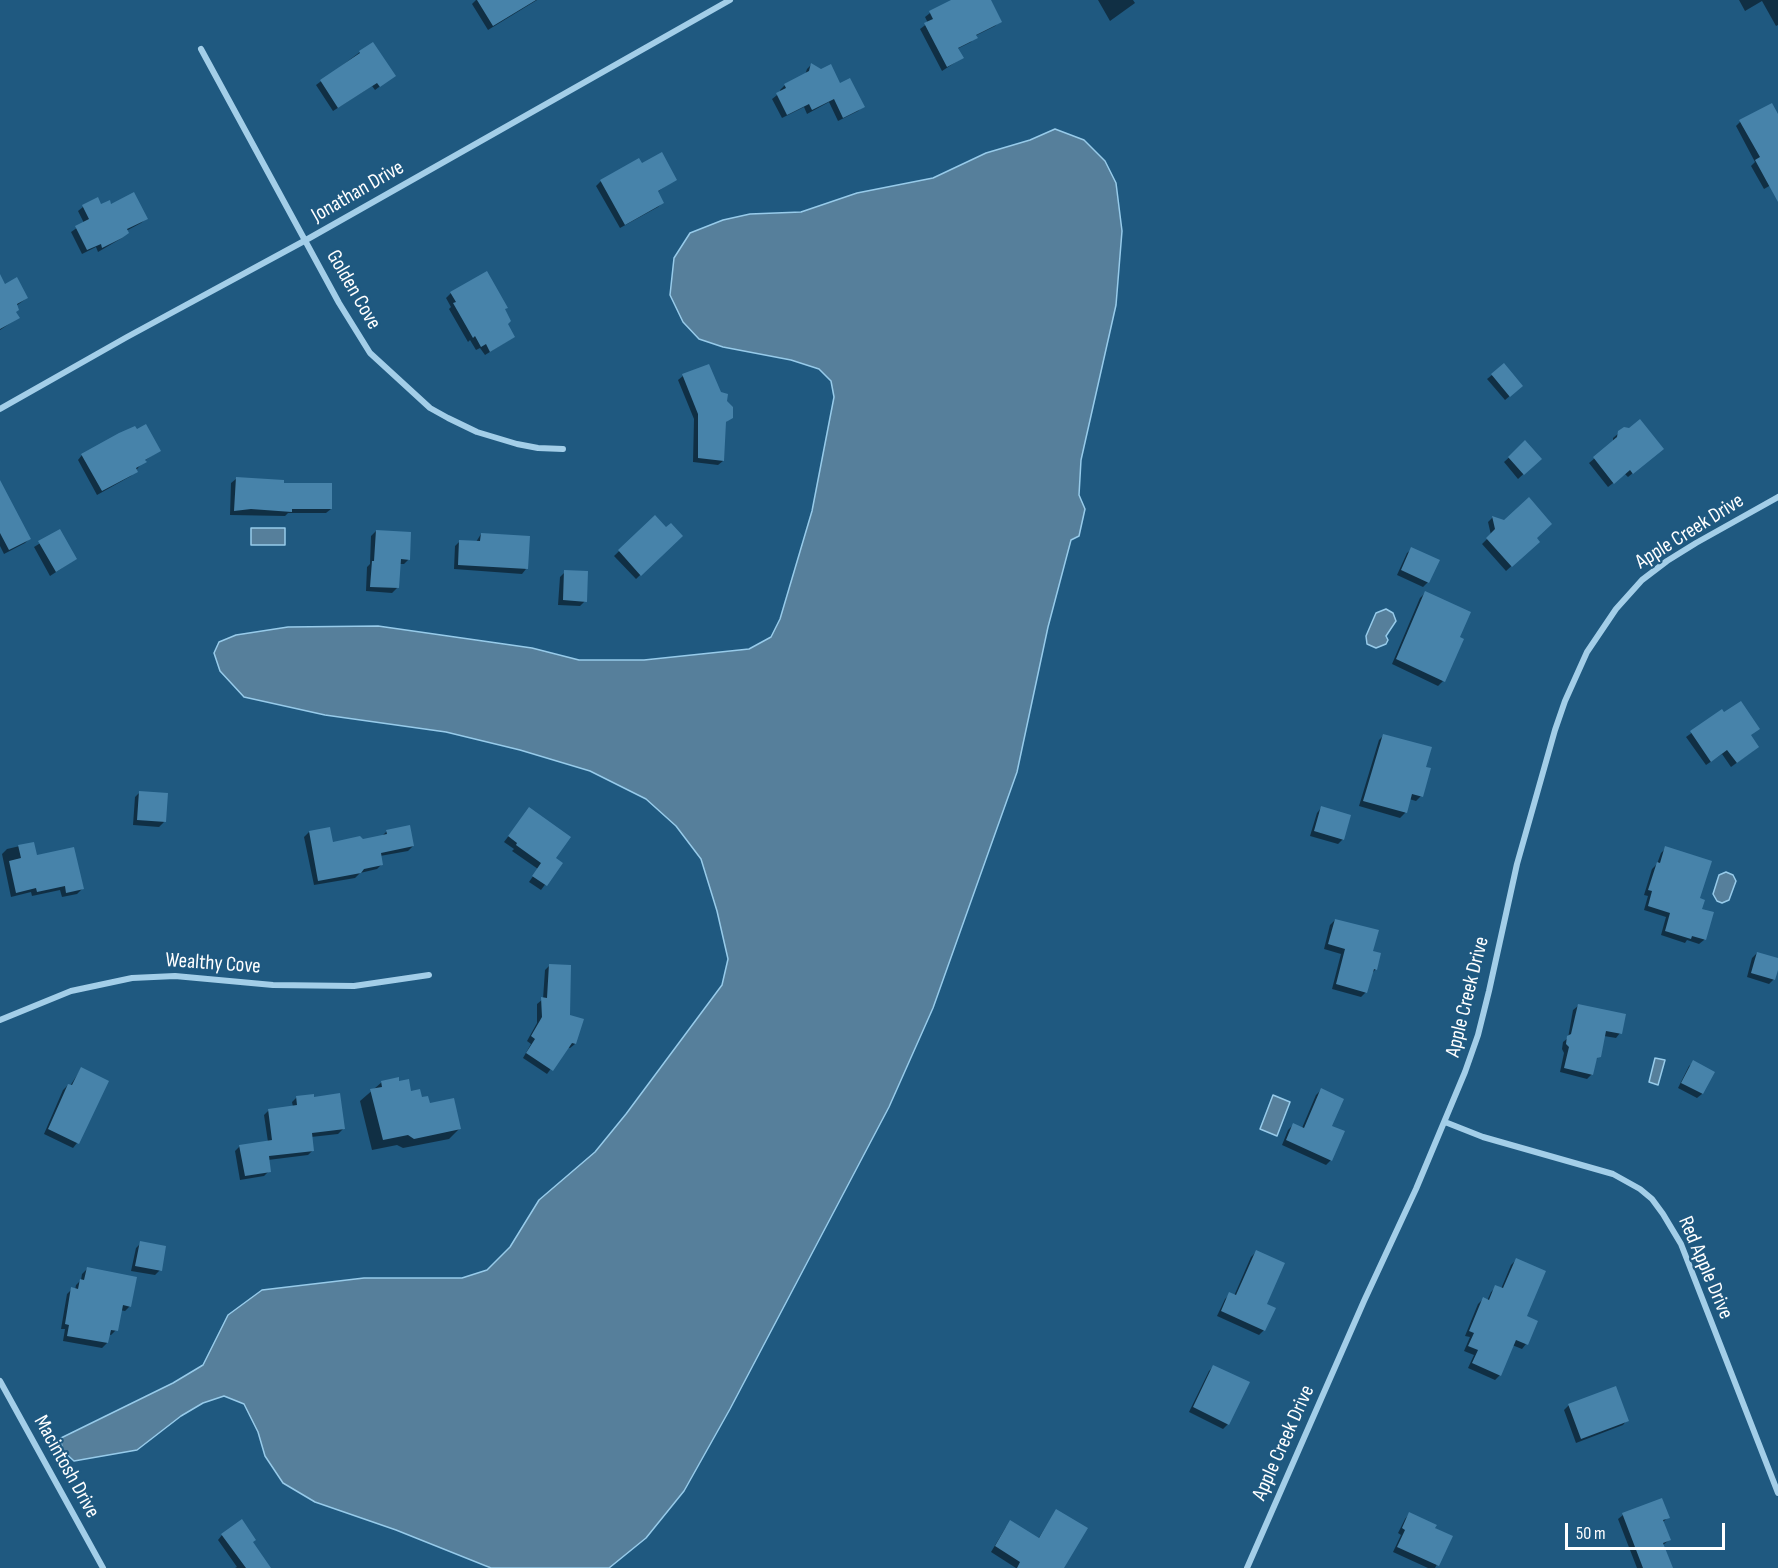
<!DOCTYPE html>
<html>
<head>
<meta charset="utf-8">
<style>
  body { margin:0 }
  #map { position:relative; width:1778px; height:1568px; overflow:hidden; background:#1f5980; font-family:"Sofia Sans Condensed",sans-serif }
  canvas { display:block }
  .scale { position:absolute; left:1565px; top:1523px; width:160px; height:27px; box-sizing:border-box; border:3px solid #fff; border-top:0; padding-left:8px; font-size:18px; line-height:21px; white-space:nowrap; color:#fff; -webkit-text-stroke:4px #1f5980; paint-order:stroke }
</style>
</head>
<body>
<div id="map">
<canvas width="1778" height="1568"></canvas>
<div class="scale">50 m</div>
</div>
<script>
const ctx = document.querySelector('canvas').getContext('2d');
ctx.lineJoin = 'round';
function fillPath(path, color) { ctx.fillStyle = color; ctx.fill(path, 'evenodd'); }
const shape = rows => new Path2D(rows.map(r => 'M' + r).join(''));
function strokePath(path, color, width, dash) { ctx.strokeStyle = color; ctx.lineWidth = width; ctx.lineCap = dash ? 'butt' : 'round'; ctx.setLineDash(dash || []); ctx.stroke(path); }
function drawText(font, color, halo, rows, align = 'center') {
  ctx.font = font + ' "Sofia Sans Condensed",sans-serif'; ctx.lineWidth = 4.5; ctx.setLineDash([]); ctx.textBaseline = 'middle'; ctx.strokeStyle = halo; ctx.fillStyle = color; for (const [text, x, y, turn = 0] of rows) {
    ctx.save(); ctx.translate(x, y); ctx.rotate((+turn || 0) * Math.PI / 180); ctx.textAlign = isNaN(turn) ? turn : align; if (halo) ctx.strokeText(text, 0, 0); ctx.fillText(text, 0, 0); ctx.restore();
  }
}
const water = shape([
  [1055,129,1084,140,1105,161,1116,183,1122,231,1116,305,1081,460,1079,495,1085,509,1079,536,1071,540,1048,627,1017,772,933,1008,889,1107,730,1409,684,1491,646,1538,609,1568,491,1568,396,1530,315,1502,283,1483,265,1456,258,1432,244,1404,224,1396,203,1403,181,1416,137,1450,74,1461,62,1450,61,1438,173,1383,203,1365,228,1315,262,1290,364,1278,462,1278,487,1270,510,1247,539,1200,595,1152,626,1114,722,985,728,959,717,911,701,859,676,826,646,799,590,771,520,750,446,732,325,715,244,697,220,671,214,653,219,642,236,635,288,627,378,626,532,648,579,660,644,660,749,649,771,637,780,619,812,511,834,397,831,381,819,369,791,360,723,347,699,339,683,322,670,295,674,258,690,233,723,220,750,214,801,212,857,193,933,178,986,153,1030,140,1055,129],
  [251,528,285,528,285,545,251,545,251,528],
  [1386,609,1393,613,1396,621,1386,636,1388,640,1386,644,1376,648,1367,644,1366,636,1376,613,1386,609],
  [1726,872,1733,875,1736,881,1729,900,1722,903,1717,901,1713,894,1719,875,1726,872],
  [1655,1058,1665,1060,1658,1085,1649,1082,1655,1058],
  [1273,1095,1290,1102,1277,1136,1260,1129,1273,1095]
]);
fillPath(water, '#567f9b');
strokePath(water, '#97cbea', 1.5);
fillPath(shape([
  [476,0,537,0,488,30,472,4],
  [955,0,989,0,1000,21,995,26,975,36,971,42,957,49,962,58,942,71,920,29,928,23,925,17,930,13],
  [1098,0,1133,0,1135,3,1110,21],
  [1739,0,1778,0,1778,25,1776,26,1762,1,1745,11],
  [360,52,394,76,375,90,372,86,333,111,316,85],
  [811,65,839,85,863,106,858,111,838,121,829,102,807,114,804,107,782,118,772,99,781,92,780,90,785,85,805,75,807,69],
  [1778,117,1778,181,1764,189,1751,166,1755,162,1736,126,1740,122],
  [641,165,675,180,657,192,663,202,658,207,620,228,596,186,601,181],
  [100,206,146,219,141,223,126,231,127,233,122,238,98,252,96,247,82,254,71,232,84,223,78,211,83,207],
  [0,287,27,298,16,306,15,312,18,318,0,330],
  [451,293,503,310,506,324,514,337,485,355,480,348,476,350,470,340,468,342,449,309,451,307,446,298],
  [1492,375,1517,390,1505,400,1487,379],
  [683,376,725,401,731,417,725,423,723,461,718,465,693,462,694,419,678,380],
  [1619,433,1657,453,1628,477,1625,474,1608,487,1589,463,1613,443,1613,438],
  [1525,443,1540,459,1518,479,1504,462],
  [159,451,144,461,131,476,97,495,78,460,82,455],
  [236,479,283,485,331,509,326,513,288,513,285,516,230,515,231,483],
  [0,507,29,539,25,543,4,554,0,546],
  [655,517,666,529,681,536,636,579,614,556],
  [1493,517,1535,538,1538,542,1506,571,1482,544,1491,535,1488,522],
  [60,531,76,559,50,576,34,547],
  [376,531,409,559,404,564,399,564,397,588,392,593,366,591,367,567,370,564,371,536],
  [481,534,526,569,522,574,454,569,455,546,460,541,476,542],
  [1412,549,1428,582,1423,587,1397,575,1407,553],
  [565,572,585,601,580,606,558,605,560,577],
  [1425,593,1443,681,1438,686,1392,664,1420,598],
  [1722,711,1750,736,1753,751,1731,767,1722,754,1706,765,1686,737],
  [1384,735,1424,768,1421,796,1416,801,1409,799,1405,813,1400,818,1359,806,1379,740],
  [140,792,164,822,159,827,133,825,135,797],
  [1321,808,1343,839,1338,844,1310,836,1317,813],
  [529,809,554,858,561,863,541,890,529,882,538,869,512,851,514,849,504,842],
  [387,831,413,846,408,851,380,856,382,864,377,869,360,873,355,878,314,885,304,837,309,832,332,844,381,837],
  [33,843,36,857,82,889,77,894,62,897,60,890,32,896,31,892,11,897,2,854,7,849],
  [1666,848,1698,899,1700,910,1713,913,1704,940,1699,944,1687,940,1685,943,1661,935,1666,917,1644,910,1648,896,1644,895,1652,869,1657,864,1661,853],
  [1335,920,1371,952,1376,969,1371,974,1366,992,1361,997,1332,989,1341,954,1324,949,1330,925],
  [1757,953,1778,959,1774,979,1769,984,1747,977,1752,958],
  [550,965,569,1017,575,1044,570,1048,567,1047,547,1074,523,1058,531,1044,527,1041,537,1023,537,1004,543,999,545,970],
  [1578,1006,1620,1033,1616,1038,1604,1036,1599,1056,1595,1061,1592,1074,1587,1079,1560,1072,1564,1053,1562,1049,1563,1042,1568,1038,1573,1010],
  [1694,1062,1713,1072,1702,1094,1697,1098,1678,1088,1689,1066],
  [81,1069,77,1143,73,1148,44,1134,63,1090,68,1085,70,1086],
  [382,1082,398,1083,459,1129,449,1139,403,1148,397,1145,372,1150,360,1101],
  [1321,1090,1330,1127,1331,1160,1326,1165,1282,1145,1288,1130,1293,1125,1302,1128,1316,1095],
  [297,1097,343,1129,338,1134,311,1137,313,1150,308,1155,268,1160,269,1171,264,1176,240,1180,235,1151,240,1146,268,1142,264,1115,269,1110,293,1107,292,1102],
  [141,1243,160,1270,155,1275,131,1271,136,1248],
  [1256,1252,1265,1304,1264,1330,1259,1335,1217,1316,1225,1299,1230,1294,1234,1296,1251,1257],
  [1516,1260,1525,1317,1536,1321,1526,1344,1522,1349,1512,1345,1500,1375,1495,1380,1468,1368,1474,1355,1464,1351,1470,1337,1465,1336,1478,1304,1483,1299,1487,1301,1491,1292,1496,1287,1501,1289,1511,1265],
  [87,1269,130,1306,125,1311,120,1310,116,1330,111,1335,108,1334,107,1343,102,1348,63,1341,65,1329,61,1329,67,1294,72,1289,75,1290,76,1285,81,1280,82,1274],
  [1214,1366,1228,1424,1223,1429,1189,1412,1209,1371],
  [1569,1405,1627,1420,1623,1425,1576,1443,1564,1410],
  [1056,1511,1064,1568,1016,1568,991,1552,1006,1527,1038,1539],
  [1409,1514,1451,1537,1435,1568,1428,1568,1393,1552,1401,1535,1398,1533,1405,1519],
  [1623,1515,1668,1517,1662,1523,1669,1540,1662,1546,1671,1568,1637,1568,1618,1519],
  [222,1535,252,1543,270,1568,235,1568,237,1567,218,1540]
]), '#0007');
fillPath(shape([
  [477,0,536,0,493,26],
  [951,0,991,0,1002,22,976,35,978,38,958,48,964,58,947,67,924,23,933,19,929,11],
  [373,42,396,76,380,87,377,83,338,108,320,80,360,53,359,51],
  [811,63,821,69,831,64,840,83,850,78,865,107,843,118,834,99,812,110,809,104,787,115,776,93,786,88,784,84,809,71],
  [1772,103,1778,114,1778,202,1755,160,1760,157,1739,120],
  [662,152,677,180,658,191,664,203,625,225,600,180,639,158,642,163],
  [134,192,148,219,127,229,129,233,122,238,102,248,101,244,87,250,75,226,89,219,82,205,98,197,101,204,110,200,111,204],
  [487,271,508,308,505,309,511,321,508,324,515,337,490,352,486,344,481,347,475,336,473,338,453,303,456,302,450,292],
  [0,274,5,284,17,277,28,298,17,304,19,310,16,312,20,318,0,329],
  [1504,363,1523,386,1510,397,1491,374],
  [709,364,721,392,728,394,727,401,733,407,733,418,726,422,724,461,698,458,698,414,682,374],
  [1640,419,1664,449,1633,474,1630,470,1614,484,1593,457,1617,437,1618,431,1624,427,1629,428],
  [146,424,161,451,145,460,147,462,136,468,138,472,102,491,81,454,119,433,135,426,137,429],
  [1525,440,1542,459,1524,475,1508,457],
  [236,477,284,480,284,483,332,483,332,509,292,509,292,512,251,509,234,511],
  [0,480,31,539,9,550,0,533],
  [1529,497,1552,524,1537,538,1540,542,1512,567,1486,538,1495,529,1492,516,1504,520],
  [655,515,666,527,671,523,683,536,641,576,618,550],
  [60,529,77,559,56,572,38,541],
  [376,530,411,532,410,560,401,559,399,588,370,587,372,561,374,561],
  [481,533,530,536,528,569,458,565,459,540,480,541],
  [1411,547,1440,560,1429,583,1401,570],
  [564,570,588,571,587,602,563,600],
  [1425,591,1471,612,1460,637,1464,639,1445,682,1396,659],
  [1741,701,1760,729,1751,735,1759,747,1737,763,1727,750,1711,762,1690,731,1722,709,1724,712],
  [1383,734,1432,747,1426,767,1431,768,1423,797,1412,794,1407,813,1363,801],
  [139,791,168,793,166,822,137,820],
  [1321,806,1351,815,1344,840,1314,831],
  [529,807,571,837,556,858,563,863,547,886,532,876,541,863,516,845,517,843,508,836],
  [410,825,414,846,381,853,383,865,364,869,361,873,318,881,309,831,330,827,333,842,360,836,363,839,387,834,386,830],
  [34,842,37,855,74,847,84,889,66,893,65,886,37,892,36,888,16,893,9,861,21,858,18,845],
  [1665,846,1712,861,1700,898,1705,900,1702,909,1714,912,1706,940,1692,936,1691,939,1665,931,1670,913,1648,906,1652,891,1648,890,1657,862,1660,863],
  [1335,919,1379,930,1373,951,1381,953,1377,970,1374,969,1367,993,1336,984,1345,949,1328,944],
  [1757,952,1778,958,1778,970,1775,980,1751,973],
  [549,964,571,965,570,1015,584,1019,576,1044,572,1043,553,1071,526,1053,535,1039,531,1036,542,1017,541,997,547,998],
  [1578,1004,1626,1014,1622,1034,1606,1031,1601,1057,1597,1058,1593,1075,1564,1068,1569,1047,1566,1044,1567,1036,1571,1034],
  [1693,1060,1715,1072,1703,1094,1681,1083],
  [81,1067,109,1081,79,1144,48,1129,68,1084,72,1085],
  [399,1077,399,1081,409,1079,411,1091,420,1089,422,1097,428,1096,430,1103,454,1098,461,1129,414,1139,408,1135,383,1140,370,1089,382,1087,381,1081],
  [1321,1088,1344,1099,1332,1126,1345,1131,1332,1161,1286,1140,1293,1123,1304,1128],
  [340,1093,345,1129,312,1133,314,1151,269,1156,271,1172,245,1176,239,1145,272,1140,268,1109,297,1105,296,1096,314,1094,314,1097],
  [140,1241,166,1246,162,1271,135,1266],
  [1256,1250,1285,1263,1267,1304,1276,1308,1265,1331,1221,1311,1229,1292,1236,1295],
  [1516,1258,1546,1271,1527,1316,1538,1321,1528,1345,1516,1340,1501,1376,1472,1363,1478,1350,1468,1346,1474,1333,1469,1331,1483,1297,1489,1300,1495,1285,1503,1288],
  [87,1267,137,1277,131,1307,123,1305,118,1331,111,1330,108,1343,67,1336,69,1325,65,1324,71,1287,78,1289,80,1279,84,1280],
  [1213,1365,1250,1382,1229,1425,1193,1407],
  [1616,1386,1629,1421,1581,1439,1568,1404],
  [1662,1498,1670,1518,1663,1520,1671,1540,1663,1543,1673,1568,1643,1568,1622,1513],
  [1056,1509,1088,1528,1064,1568,1017,1568,1020,1562,995,1546,1010,1520,1039,1538],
  [1409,1512,1437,1525,1435,1528,1453,1536,1439,1566,1397,1547,1405,1530,1402,1528],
  [242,1519,256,1540,253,1542,271,1568,246,1568,221,1534]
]), '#4783aa');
strokePath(shape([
  [201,49,339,303,370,353,430,408,448,418,477,432,517,444,538,448,563,449],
  [0,409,127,337,306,240,730,0],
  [0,1020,71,991,132,978,175,976,273,985,354,986,429,975],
  [1445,1122,1483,1137,1613,1174,1640,1189,1652,1199,1663,1214,1681,1244,1778,1493],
  [0,1381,103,1568],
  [1247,1568,1364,1301,1416,1189,1465,1072,1478,1035,1489,991,1517,864,1555,730,1565,701,1587,652,1616,609,1642,580,1667,561,1696,543,1778,497]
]), '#a3cee8', 6);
drawText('21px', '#fff', '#1f5980', [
  ["Jonathan Drive",358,192,-30],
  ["Golden Cove",353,290,60],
  ["Apple Creek Drive",1690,532,-32],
  ["Wealthy Cove",213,964,4],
  ["Apple Creek Drive",1468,997,-76],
  ["Red Apple Drive",1705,1268,67],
  ["Apple Creek Drive",1284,1443,-66],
  ["Macintosh Drive",66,1467,61]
]);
</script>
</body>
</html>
